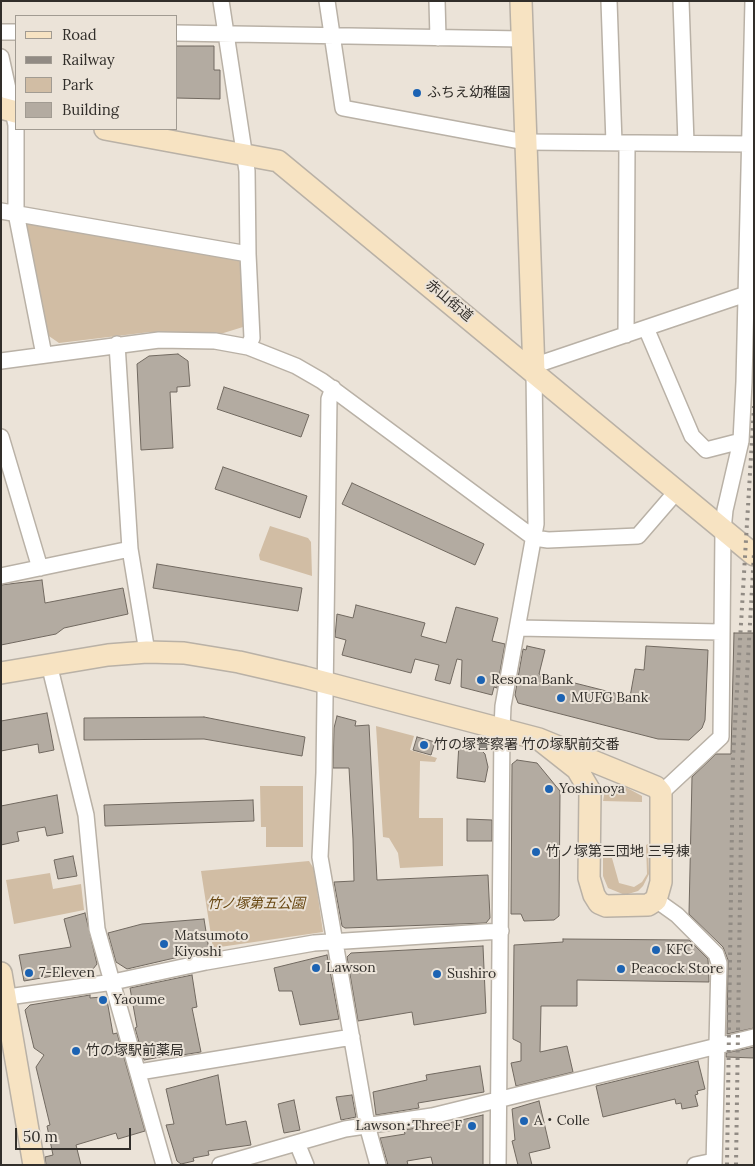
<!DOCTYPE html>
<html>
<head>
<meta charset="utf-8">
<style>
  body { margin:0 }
  #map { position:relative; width:755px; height:1166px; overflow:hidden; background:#ebe3d8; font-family:Lora,serif }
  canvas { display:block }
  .frame { position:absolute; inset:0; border:2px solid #312e2a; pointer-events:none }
  .legend { position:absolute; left:15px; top:15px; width:162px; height:115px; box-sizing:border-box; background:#ebe3d8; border:1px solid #a19b92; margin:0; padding:6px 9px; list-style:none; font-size:15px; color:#312e2a }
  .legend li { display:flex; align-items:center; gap:10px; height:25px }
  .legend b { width:25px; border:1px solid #a19b92 }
  .scale { position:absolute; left:15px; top:1128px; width:116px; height:22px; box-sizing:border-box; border:2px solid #312e2a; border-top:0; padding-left:6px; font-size:15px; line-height:18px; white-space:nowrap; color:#312e2a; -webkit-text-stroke:4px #ebe3d8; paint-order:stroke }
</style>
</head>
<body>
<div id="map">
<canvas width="755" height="1166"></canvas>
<div class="frame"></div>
<ul class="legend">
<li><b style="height:6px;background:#f7e3c2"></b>Road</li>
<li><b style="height:6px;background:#918b84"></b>Railway</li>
<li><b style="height:14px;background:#d1bda4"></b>Park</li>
<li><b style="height:14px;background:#b3aba1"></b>Building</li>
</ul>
<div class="scale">50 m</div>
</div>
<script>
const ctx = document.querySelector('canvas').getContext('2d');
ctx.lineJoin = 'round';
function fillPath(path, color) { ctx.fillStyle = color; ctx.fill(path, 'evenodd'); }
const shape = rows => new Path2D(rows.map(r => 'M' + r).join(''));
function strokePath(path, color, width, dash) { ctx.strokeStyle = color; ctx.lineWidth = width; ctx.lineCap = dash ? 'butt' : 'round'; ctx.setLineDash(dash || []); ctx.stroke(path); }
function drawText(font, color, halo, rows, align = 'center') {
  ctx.font = font + ' Lora,"Noto Sans JP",serif'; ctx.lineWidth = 4; ctx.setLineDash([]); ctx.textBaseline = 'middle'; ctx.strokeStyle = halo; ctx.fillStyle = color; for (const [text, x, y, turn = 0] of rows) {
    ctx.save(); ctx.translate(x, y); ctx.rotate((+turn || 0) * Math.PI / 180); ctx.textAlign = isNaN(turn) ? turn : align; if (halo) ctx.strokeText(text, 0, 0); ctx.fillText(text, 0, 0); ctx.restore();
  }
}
fillPath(shape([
  [30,220,237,257,243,262,243,327,217,335,150,332,59,343,46,334,22,228],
  [270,526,308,538,311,542,312,576,260,560,259,555],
  [376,726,414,736,410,750,437,758,435,762,420,761,419,818,443,818,443,866,400,868,398,853,389,838,383,837],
  [620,784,642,796,642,802,603,801,605,790],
  [260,786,303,786,303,847,266,847,266,827,261,827],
  [648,844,649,874,643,886,638,891,625,895,608,888,603,876,603,858,612,858,619,883,634,887,642,882,647,874,646,845],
  [309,861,314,869,323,932,213,948,201,871],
  [50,873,53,889,81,884,84,910,14,924,6,880]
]), '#d1bda4');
const building = shape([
  [176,46,214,46,214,70,220,70,220,99,176,98,176,46],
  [178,354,188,361,190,386,177,387,177,392,170,392,173,448,141,450,137,364,149,356,178,354],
  [224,387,309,415,301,437,217,409,224,387],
  [223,467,307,496,300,518,215,489,223,467],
  [352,483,484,544,475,565,342,504,352,483],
  [157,564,302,588,298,611,153,588,157,564],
  [42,580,45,603,123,588,128,614,64,628,56,634,1,645,1,585,42,580],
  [356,605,425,623,421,636,446,643,456,607,498,618,492,641,505,644,497,688,494,687,492,695,461,687,462,660,457,659,450,684,435,680,439,665,415,659,411,673,342,655,346,640,335,637,337,614,353,618,356,605],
  [734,633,754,633,754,1028,727,1034,728,960,723,947,689,914,692,777,716,754,731,754,734,633],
  [527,646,545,650,539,674,630,697,635,669,644,670,646,646,708,650,705,720,702,728,689,740,658,739,518,703,515,695,523,649,526,650,527,646],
  [47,713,54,750,39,753,38,744,1,751,1,721,47,713],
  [337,716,356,721,355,726,369,725,377,880,488,875,490,918,486,923,345,928,342,926,334,882,354,881,353,839,349,768,333,768,334,728,337,716],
  [204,717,305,737,302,756,204,739,84,740,84,718,204,717],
  [417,737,435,742,431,755,413,750,417,737],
  [459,743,481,750,485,754,488,767,485,782,457,778,459,743],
  [517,760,537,763,560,791,559,916,554,920,524,921,521,914,511,914,512,764,517,760],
  [57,795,63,833,47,836,45,827,17,832,19,841,1,845,1,806,57,795],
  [253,800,254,821,105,826,104,805,253,800],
  [467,819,492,820,492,841,467,841,467,819],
  [73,856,77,876,58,879,54,860,73,856],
  [85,913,97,964,93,969,24,981,19,955,71,947,64,919,85,913],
  [204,919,209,950,127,969,116,962,108,933,142,924,204,919],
  [563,939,689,940,708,959,709,982,577,980,577,1006,541,1006,540,1052,567,1046,573,1072,516,1086,511,1063,521,1061,521,1043,513,1039,514,945,563,942,563,939],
  [483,946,486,1013,414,1025,412,1012,358,1021,347,957,351,953,483,946],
  [327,955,339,1019,300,1025,292,991,279,991,274,968,327,955],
  [192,975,197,1007,192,1008,201,1052,182,1055,182,1053,144,1060,135,1028,137,1027,130,988,192,975],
  [90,995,90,998,102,997,107,1000,113,1034,117,1033,145,1131,118,1139,116,1133,76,1145,81,1165,46,1165,45,1157,53,1155,47,1126,50,1125,36,1067,44,1055,34,1048,25,1010,30,1005,90,995],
  [754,1047,754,1058,726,1057,726,1053,754,1047],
  [698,1061,705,1089,697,1091,698,1094,695,1095,698,1106,682,1109,681,1103,676,1104,675,1099,603,1117,596,1086,698,1061],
  [480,1066,484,1092,418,1103,419,1108,376,1115,373,1092,427,1080,426,1075,480,1066],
  [218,1075,226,1125,246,1121,251,1145,208,1151,209,1155,193,1158,194,1161,181,1164,177,1161,166,1125,174,1124,166,1089,218,1075],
  [352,1095,356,1117,341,1120,336,1097,352,1095],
  [294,1100,300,1130,284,1133,278,1104,294,1100],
  [539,1101,550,1148,529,1153,532,1165,518,1165,512,1141,515,1140,512,1109,539,1101],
  [483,1115,483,1165,433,1165,431,1157,407,1161,408,1165,388,1165,380,1138,405,1134,404,1130,422,1127,423,1129,483,1115]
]);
fillPath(building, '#b3aba1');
strokePath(building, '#716960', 1);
const street = shape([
  [221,1,247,171,248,254,252,338,248,347],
  [327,1,343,108,525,142,750,144],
  [437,1,438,38],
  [609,1,614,143],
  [681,1,686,143],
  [1,32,16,32],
  [176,33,522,39],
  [1,57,16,125,16,213,44,355],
  [1,211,248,254],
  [646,328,692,436,706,450,741,441],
  [626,335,627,144],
  [117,344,130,549,147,652],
  [1,361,159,340,215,341,248,347,296,366,322,381,534,538,548,540,638,536,676,492],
  [533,366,746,294],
  [333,388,329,399,324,773,320,857,367,1125,378,1165],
  [1,437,40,568],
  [1,576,130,549],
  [518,628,721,632],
  [49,664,86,815,97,929,164,1165],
  [661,793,721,737,723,530,725,510,741,441,744,382,753,1],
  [656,900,677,915,716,954,719,963,714,1165],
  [1,998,113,982,206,962,314,943,501,931],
  [139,1072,352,1037],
  [297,1143,306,1165],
  [220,1165,345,1129,432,1116,754,1037],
  [498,1165,502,729,503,706,536,524,534,372],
  [695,1165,714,1161]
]);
const secondary = shape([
  [521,1,534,372],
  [1,108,16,112],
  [105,129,278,161,754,555],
  [1,673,108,655,147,652,184,653,239,662,304,677,539,739,644,782,656,787,661,793,661,882,656,900,648,905,606,906,599,903,594,895,589,878,590,791,577,769,539,739],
  [1,973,34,1165]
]);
strokePath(street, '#b9b1a6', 18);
strokePath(secondary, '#b9b1a6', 24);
strokePath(street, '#fff', 15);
strokePath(secondary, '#f7e3c2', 21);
strokePath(shape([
  [727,1165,733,758,754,406],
  [736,1165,742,764,754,553]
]), '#918b84', 4, [2.5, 5]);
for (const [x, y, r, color] of [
  [417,93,5,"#1c63b3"],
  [481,680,5,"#1c63b3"],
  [561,698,5,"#1c63b3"],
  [424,745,5,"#1c63b3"],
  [549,789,5,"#1c63b3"],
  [536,852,5,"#1c63b3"],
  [164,944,5,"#1c63b3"],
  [656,950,5,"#1c63b3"],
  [316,968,5,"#1c63b3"],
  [621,969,5,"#1c63b3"],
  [29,973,5,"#1c63b3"],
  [437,974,5,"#1c63b3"],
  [103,1000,5,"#1c63b3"],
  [76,1051,5,"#1c63b3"],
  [524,1121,5,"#1c63b3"],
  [472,1126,5,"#1c63b3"]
]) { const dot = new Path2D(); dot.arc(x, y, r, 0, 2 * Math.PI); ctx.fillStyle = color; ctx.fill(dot); strokePath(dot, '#ebe3d8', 2); }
drawText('14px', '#312e2a', '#ebe3d8', [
  ["ふちえ幼稚園",427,93],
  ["Resona Bank",491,680],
  ["MUFG Bank",571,698],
  ["竹の塚警察署 竹の塚駅前交番",434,745],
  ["Yoshinoya",559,789],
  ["竹ノ塚第三団地 三号棟",546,852],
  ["Matsumoto",174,936],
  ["Kiyoshi",174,952],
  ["KFC",666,950],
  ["Lawson",326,968],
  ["Peacock Store",631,969],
  ["7-Eleven",39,973],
  ["Sushiro",447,974],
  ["Yaoume",113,1000],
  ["竹の塚駅前薬局",86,1051],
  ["A・Colle",534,1121],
  ["Lawson･Three F",462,1126,"right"]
], 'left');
drawText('14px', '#312e2a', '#ebe3d8', [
  ["赤山街道",449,301,40]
]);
drawText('italic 14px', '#674610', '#ebe3d8', [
  ["竹ノ塚第五公園",256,904]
]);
</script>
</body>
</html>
